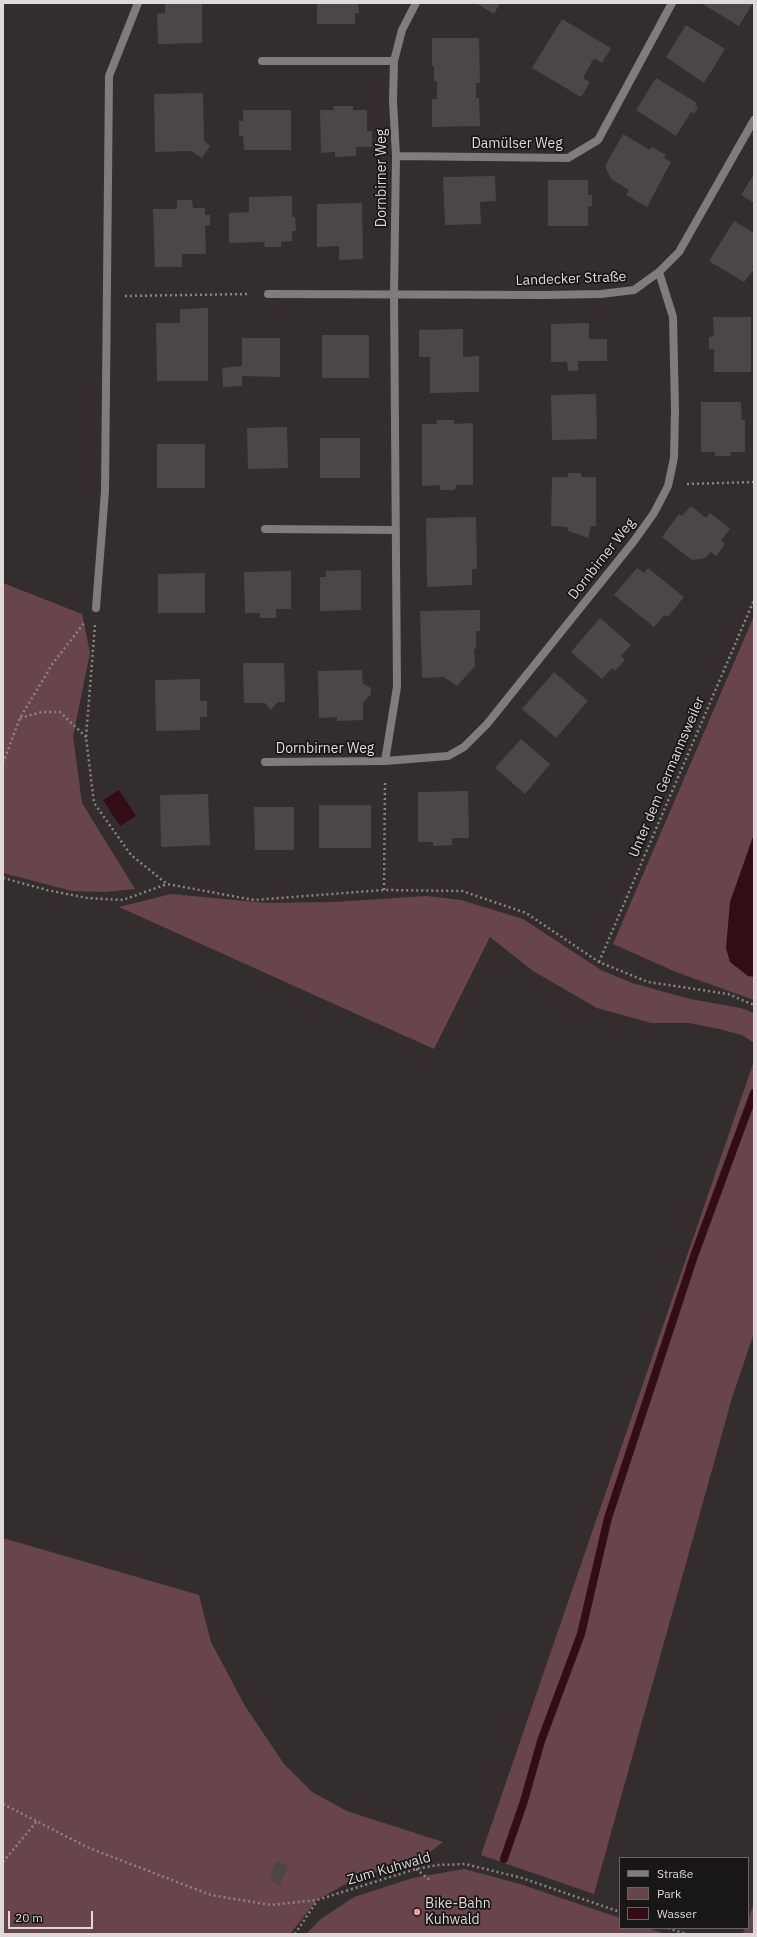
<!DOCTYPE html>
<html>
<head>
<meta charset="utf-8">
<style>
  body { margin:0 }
  #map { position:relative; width:757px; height:1937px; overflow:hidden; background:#332d2e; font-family:"IBM Plex Sans",sans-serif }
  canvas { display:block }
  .frame { position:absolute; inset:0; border:4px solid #dedada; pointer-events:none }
  .legend { position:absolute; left:619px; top:1857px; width:130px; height:72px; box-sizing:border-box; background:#191617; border:1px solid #686465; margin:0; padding:5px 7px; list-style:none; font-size:12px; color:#dedada }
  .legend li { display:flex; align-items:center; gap:8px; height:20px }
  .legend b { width:20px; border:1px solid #686465 }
  .scale { position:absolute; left:8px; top:1911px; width:85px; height:18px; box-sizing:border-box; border:2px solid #dedada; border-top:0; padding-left:5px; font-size:12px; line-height:14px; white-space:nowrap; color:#dedada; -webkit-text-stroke:3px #191617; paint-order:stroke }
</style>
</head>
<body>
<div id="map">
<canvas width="757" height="1937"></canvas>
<div class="frame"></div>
<ul class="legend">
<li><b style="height:5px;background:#7f7c7c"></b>Straße</li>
<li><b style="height:11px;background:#68454a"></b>Park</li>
<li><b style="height:11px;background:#320d15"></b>Wasser</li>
</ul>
<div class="scale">20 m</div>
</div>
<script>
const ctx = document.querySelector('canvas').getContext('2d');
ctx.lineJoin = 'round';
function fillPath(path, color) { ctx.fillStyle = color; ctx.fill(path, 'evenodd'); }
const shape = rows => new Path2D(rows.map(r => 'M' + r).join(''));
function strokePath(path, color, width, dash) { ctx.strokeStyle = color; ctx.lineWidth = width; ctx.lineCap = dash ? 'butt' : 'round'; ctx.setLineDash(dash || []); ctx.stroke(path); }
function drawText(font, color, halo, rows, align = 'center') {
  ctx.font = font + ' "IBM Plex Sans",sans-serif'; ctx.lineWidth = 3.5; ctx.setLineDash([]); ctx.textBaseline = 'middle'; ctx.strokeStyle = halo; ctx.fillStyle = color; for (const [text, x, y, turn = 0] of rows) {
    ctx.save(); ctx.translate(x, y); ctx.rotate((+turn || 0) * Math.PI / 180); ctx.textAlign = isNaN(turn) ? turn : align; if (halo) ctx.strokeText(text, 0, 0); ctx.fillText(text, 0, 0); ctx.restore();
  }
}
fillPath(shape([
  [3,583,82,614,90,653,73,736,82,803,135,889,105,892,72,891,3,873],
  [754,616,754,1000,676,972,613,944],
  [171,894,267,903,335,902,426,896,461,900,523,919,601,970,632,983,690,999,741,1008,754,1013,754,1043,742,1035,719,1029,689,1023,651,1023,597,1008,533,971,490,937,434,1049,119,907],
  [754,1061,754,1333,732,1398,594,1894,481,1855],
  [3,1538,199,1595,211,1642,245,1706,284,1764,312,1792,347,1811,443,1842,421,1859,404,1863,351,1881,317,1900,290,1934,3,1934],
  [464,1869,520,1884,620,1918,620,1928,648,1928,665,1934,306,1934,321,1919,354,1897,413,1878],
  [754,1903,754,1934,743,1933,745,1928,748,1928,748,1919]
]), '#68454a');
fillPath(shape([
  [119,790,136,816,120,826,103,800],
  [754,834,754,977,748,976,730,962,726,948,730,902]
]), '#320d15');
strokePath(shape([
  [504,1859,524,1801,541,1741,581,1634,608,1518,694,1256,754,1093]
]), '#320d15', 8);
fillPath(shape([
  [165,3,202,3,202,43,158,44,157,14,165,13],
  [317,3,358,3,359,13,355,13,355,24,317,24],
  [476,3,500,3,494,14],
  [701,3,753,3,739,26],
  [562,19,611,48,602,63,594,58,583,78,590,82,581,97,532,68],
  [686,25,725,49,704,83,666,57],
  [432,38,479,38,480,83,476,83,476,98,479,98,480,126,432,127,432,99,437,99,437,81,434,81,434,66,432,66],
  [656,78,697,103,695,105,698,107,694,114,691,112,676,136,636,110],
  [203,93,204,141,210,146,202,158,191,151,155,152,154,94],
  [333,106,353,106,353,110,367,110,367,131,372,131,372,147,356,147,356,156,335,157,335,152,321,153,320,110,334,110],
  [243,110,291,110,291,150,244,150,243,136,239,136,239,121,243,121],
  [623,134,650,150,652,147,666,155,664,158,671,162,647,207,626,195,629,190,611,179,605,166],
  [754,174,754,203,741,195],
  [495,176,496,201,480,202,481,224,445,225,443,177],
  [548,180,588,180,588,195,592,195,592,206,588,206,588,226,548,226],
  [292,196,292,217,295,217,296,231,292,231,292,241,281,242,281,247,265,247,264,242,229,243,229,213,249,212,249,197],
  [177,200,192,200,193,208,205,208,205,215,210,215,210,225,205,226,206,254,182,254,182,267,155,267,153,209,177,209],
  [362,203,363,259,339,260,339,246,317,247,317,204],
  [734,221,754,233,754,269,744,282,709,261],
  [208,308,208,381,157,381,156,323,180,323,180,309],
  [713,317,751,317,751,372,714,372,714,349,709,349,709,337,714,336],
  [589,323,589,339,607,339,607,361,578,361,578,371,568,371,567,362,551,362,551,324],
  [463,329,463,357,479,356,479,392,430,393,430,357,419,357,419,330],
  [322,335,369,335,369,378,322,378],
  [242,338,280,338,280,377,242,376,242,386,223,387,222,368,242,366],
  [596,394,597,439,552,440,551,395],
  [701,402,741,402,742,420,745,420,745,452,730,452,731,456,715,456,715,452,701,452],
  [436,420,454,420,454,424,473,423,473,485,456,485,455,490,440,490,440,485,422,486,422,424,437,424],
  [287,427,288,468,248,469,247,428],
  [320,438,360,438,360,478,320,478],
  [157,444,205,444,205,488,157,488],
  [568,473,581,473,581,477,596,477,596,526,591,526,588,538,568,531,567,527,551,526,552,477,568,477],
  [691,506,706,518,710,513,730,529,721,540,725,544,716,556,711,552,705,558,692,560,662,537,679,514,682,516],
  [476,517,477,569,472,569,472,585,427,587,426,518],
  [637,568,644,573,648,568,684,597,668,617,664,615,654,627,614,595],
  [361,570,361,610,320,611,320,577,326,577,326,571],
  [291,571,291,609,276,609,276,618,260,618,260,613,245,613,244,572],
  [205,573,205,613,158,613,158,574],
  [480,610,480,631,476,631,476,649,474,649,475,666,457,686,444,677,422,678,420,611],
  [600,618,631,645,621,656,625,660,615,671,612,668,602,679,571,652],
  [243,663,284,663,285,702,278,702,271,710,265,703,244,703],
  [362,670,363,684,371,688,371,694,363,703,363,720,337,721,337,717,319,718,318,671],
  [554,672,588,701,556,738,522,709],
  [200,679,200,701,207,701,207,717,200,717,200,730,156,731,155,680],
  [521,739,550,764,525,794,495,768],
  [468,791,469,838,452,838,452,845,433,846,433,842,418,842,418,792],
  [208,794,210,845,161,847,160,795],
  [319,805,371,805,371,848,319,848],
  [254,807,294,807,294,850,255,850],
  [276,1861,288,1866,280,1885,269,1880]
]), '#4d4647');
strokePath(shape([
  [125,296,250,294],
  [687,484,754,482],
  [95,625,86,737,94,803,131,855,167,884,254,900,384,890,462,891,526,913,599,962,648,982,728,994,754,1005],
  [20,718,42,712,60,712,86,737],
  [3,763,20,718,53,663,85,622],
  [3,878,47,890,87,898,123,900,167,884],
  [384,890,385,780],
  [599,962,754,600],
  [3,1804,89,1848,211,1895,271,1905,317,1900,416,1869,438,1865,465,1864,522,1878,620,1912],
  [3,1862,37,1821],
  [416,1869,430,1880],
  [668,1928,686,1934],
  [295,1934,317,1901]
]), '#8a8586', 2.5, [2, 3]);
strokePath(shape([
  [96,608,105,491,109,76,138,3]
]), '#7f7c7c', 8);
strokePath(shape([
  [416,3,402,30,394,61,393,101,396,156,394,294,397,687,385,761,448,756,464,747,487,724,634,541,654,513,668,486,674,458,675,410,673,317,659,272],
  [262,61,394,61],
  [396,156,568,158,598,140,672,3],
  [268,294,546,295,601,294,634,290,659,272,679,252,754,120],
  [265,529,396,530],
  [265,762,385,761]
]), '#7f7c7c', 8);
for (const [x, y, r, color] of [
  [417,1912,4,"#f39aa8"]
]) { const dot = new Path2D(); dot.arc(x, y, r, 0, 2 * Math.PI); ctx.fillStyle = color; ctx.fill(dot); strokePath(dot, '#191617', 1.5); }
drawText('14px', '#dedada', '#191617', [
  ["Damülser Weg",517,144],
  ["Dornbirner Weg",382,178,-90],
  ["Landecker Straße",571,279,-2],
  ["Dornbirner Weg",602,559,-52],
  ["Dornbirner Weg",325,749],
  ["Unter dem Germannsweiler",667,777,-67],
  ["Zum Kuhwald",389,1869,-16]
]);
drawText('14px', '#dedada', '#191617', [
  ["Bike-Bahn",425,1904],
  ["Kuhwald",425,1920]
], 'left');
</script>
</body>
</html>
